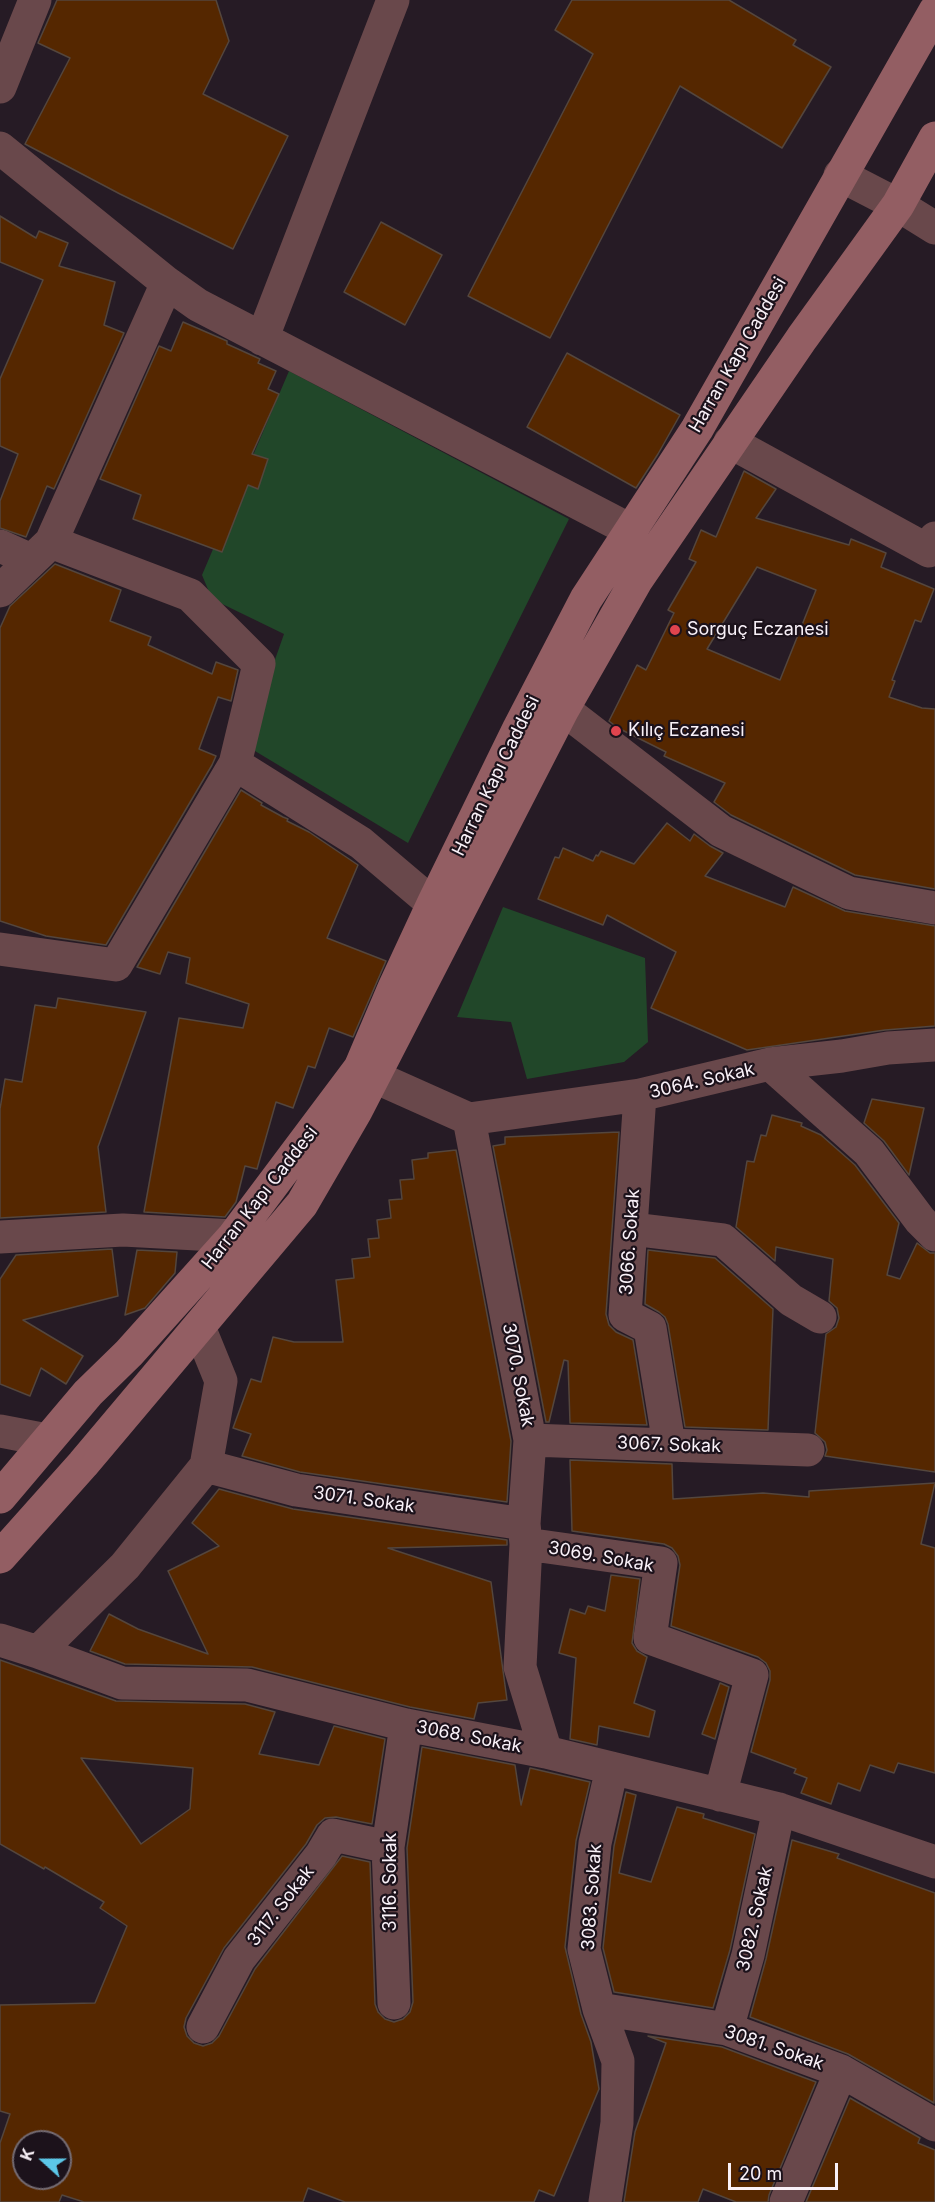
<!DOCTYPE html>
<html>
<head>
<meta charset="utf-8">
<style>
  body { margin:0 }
  #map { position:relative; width:935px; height:2202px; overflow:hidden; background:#261b25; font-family:Inter,sans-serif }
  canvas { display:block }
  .north { position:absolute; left:12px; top:2130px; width:60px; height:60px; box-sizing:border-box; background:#1c121b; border:2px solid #746b73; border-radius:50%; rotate:291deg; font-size:16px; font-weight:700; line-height:24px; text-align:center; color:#f9f1f8 }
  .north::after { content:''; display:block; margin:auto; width:21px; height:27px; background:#5cc7e8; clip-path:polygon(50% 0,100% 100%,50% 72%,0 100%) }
  .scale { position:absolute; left:728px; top:2163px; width:110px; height:27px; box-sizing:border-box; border:3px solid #f9f1f8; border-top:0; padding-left:8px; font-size:18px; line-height:21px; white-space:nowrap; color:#f9f1f8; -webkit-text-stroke:4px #1c121b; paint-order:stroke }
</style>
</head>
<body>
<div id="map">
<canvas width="935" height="2202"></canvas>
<div class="north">K</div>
<div class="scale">20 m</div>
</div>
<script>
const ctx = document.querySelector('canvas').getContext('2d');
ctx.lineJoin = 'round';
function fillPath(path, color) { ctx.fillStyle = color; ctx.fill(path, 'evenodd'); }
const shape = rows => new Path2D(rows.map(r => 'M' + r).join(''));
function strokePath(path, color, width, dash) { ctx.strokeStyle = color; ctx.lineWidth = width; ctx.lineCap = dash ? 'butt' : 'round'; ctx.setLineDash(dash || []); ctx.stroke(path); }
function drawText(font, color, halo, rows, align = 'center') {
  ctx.font = font + ' Inter,sans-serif'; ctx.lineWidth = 4.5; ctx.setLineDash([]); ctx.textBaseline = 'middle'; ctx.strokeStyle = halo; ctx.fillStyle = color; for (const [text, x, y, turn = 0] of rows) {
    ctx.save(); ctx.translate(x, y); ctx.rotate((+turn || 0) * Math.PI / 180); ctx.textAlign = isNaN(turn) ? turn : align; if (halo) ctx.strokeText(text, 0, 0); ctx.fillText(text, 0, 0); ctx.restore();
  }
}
fillPath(shape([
  [289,371,569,519,408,843,245,745,284,634,212,599,202,575],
  [503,907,645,958,648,1042,624,1062,527,1079,511,1022,457,1017]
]), '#214729');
const building = shape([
  [57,0,216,0,229,41,203,94,288,136,233,249,120,194,25,144,70,58,38,43,57,0],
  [572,0,729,0,796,40,793,45,831,67,782,148,680,86,550,338,468,296,593,54,555,30,572,0],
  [0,216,36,238,39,231,68,243,59,266,115,282,104,325,124,333,54,489,47,486,26,537,0,528,0,501,18,454,0,446,0,379,43,280,0,262,0,216],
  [381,222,442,255,405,325,344,292,381,222],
  [183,322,227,341,227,344,260,359,258,363,276,371,268,389,279,394,252,454,268,459,258,489,248,485,222,552,133,519,141,495,100,479,159,346,171,351,183,322],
  [567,353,680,415,658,454,636,488,527,427,567,353],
  [744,471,776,489,756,518,849,545,851,539,886,553,881,567,934,589,921,622,915,620,892,680,895,681,889,697,922,708,935,709,935,889,855,875,731,815,714,802,725,783,664,756,666,752,618,728,609,721,637,665,646,670,674,613,668,610,696,562,689,559,701,530,716,537,744,471],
  [757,567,816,590,780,680,707,649,757,567],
  [55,564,121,590,110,621,151,637,148,645,212,674,216,662,238,670,231,701,218,697,199,749,216,756,212,765,106,945,46,936,0,921,0,628,10,606,55,564],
  [241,790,262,803,261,805,283,817,288,819,287,821,309,832,358,865,327,938,386,961,353,1037,329,1028,315,1068,308,1066,293,1108,276,1102,257,1169,245,1166,236,1202,225,1217,144,1212,179,1018,243,1028,249,1004,186,983,190,958,168,952,160,974,137,967,241,790],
  [667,823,690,841,694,834,710,846,723,853,705,876,785,907,793,887,845,911,935,926,935,1026,885,1030,747,1050,651,1008,676,952,607,915,603,925,538,899,555,857,559,858,563,848,593,861,596,855,598,856,601,851,634,864,667,823],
  [58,998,146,1012,98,1147,106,1212,0,1218,0,1109,5,1079,22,1082,35,1005,56,1008,58,998],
  [872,1099,924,1108,909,1175,884,1141,864,1123,872,1099],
  [772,1115,802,1123,801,1126,821,1135,855,1165,899,1223,887,1275,900,1279,917,1243,930,1253,935,1253,935,1472,825,1456,827,1450,825,1442,815,1433,826,1334,836,1327,839,1318,837,1308,829,1301,833,1259,776,1247,775,1261,736,1227,747,1161,754,1162,761,1135,766,1136,772,1115],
  [619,1132,606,1314,609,1325,616,1332,633,1340,647,1425,570,1423,568,1361,564,1360,549,1422,546,1422,493,1146,505,1144,505,1137,619,1132],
  [456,1150,511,1441,507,1502,300,1472,242,1456,251,1434,233,1428,251,1379,261,1382,273,1337,294,1342,343,1342,336,1280,354,1278,352,1259,370,1257,368,1239,379,1238,377,1220,391,1218,389,1200,402,1199,400,1180,414,1179,412,1160,428,1158,428,1153,456,1150],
  [112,1249,118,1296,23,1320,83,1356,66,1384,41,1368,30,1396,0,1384,0,1279,16,1255,112,1249],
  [137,1250,177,1252,175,1273,145,1308,125,1315,137,1250],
  [648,1250,715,1258,773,1309,768,1430,685,1427,668,1324,665,1317,659,1312,645,1304,648,1250],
  [570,1460,672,1464,673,1499,763,1493,809,1497,809,1491,935,1483,921,1544,935,1548,935,1773,898,1763,894,1773,870,1765,860,1791,838,1783,831,1804,801,1793,807,1778,794,1773,796,1769,751,1752,770,1680,770,1671,766,1663,758,1657,671,1626,680,1565,678,1556,672,1548,664,1544,572,1531,570,1460],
  [219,1489,293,1509,507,1540,507,1545,388,1548,491,1582,507,1700,478,1703,474,1719,410,1707,252,1667,125,1664,90,1651,109,1614,138,1629,208,1654,168,1571,219,1546,192,1523,219,1489],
  [611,1575,640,1579,632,1643,637,1651,647,1657,634,1703,655,1711,649,1737,599,1726,597,1745,570,1739,576,1658,559,1653,570,1609,585,1614,588,1606,605,1611,611,1575],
  [0,1660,116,1701,245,1704,275,1712,259,1754,319,1765,334,1726,385,1739,372,1824,336,1817,325,1818,317,1825,306,1844,224,1948,186,2018,184,2027,187,2036,194,2043,203,2046,212,2043,219,2036,255,1969,342,1856,370,1862,375,2004,378,2012,385,2019,394,2022,403,2019,410,2012,413,2002,407,1848,422,1747,515,1765,521,1805,530,1768,590,1782,576,1841,565,1947,581,2014,591,2042,599,2089,554,2196,539,2190,534,2202,345,2202,308,2188,303,2202,84,2202,62,2195,59,2202,0,2202,0,2143,10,2114,0,2111,0,2005,95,2003,127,1926,100,1908,104,1902,45,1867,44,1869,0,1844,0,1660],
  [81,1758,193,1768,190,1809,141,1844,81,1758],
  [24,2142,60,2142,60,2178,24,2178,24,2142],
  [720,1683,729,1687,715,1739,702,1734,720,1683],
  [626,1792,636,1795,619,1873,651,1882,677,1807,704,1814,703,1818,755,1834,730,1950,713,2008,614,1992,603,1948,614,1846,626,1792],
  [792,1840,839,1854,837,1858,935,1893,934,2103,848,2054,750,2017,766,1959,792,1840],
  [648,2036,722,2047,816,2082,769,2195,768,2202,736,2202,703,2189,698,2202,624,2202,635,2132,666,2043,648,2036],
  [850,2098,920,2138,918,2143,935,2150,935,2202,806,2202,850,2098]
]);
fillPath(building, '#552700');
strokePath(building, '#54463d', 1.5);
strokePath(shape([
  [0,87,35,0],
  [0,148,167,283,198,305,630,530],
  [840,175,898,205,935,228],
  [262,339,393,0],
  [730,442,929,551,935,538],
  [51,542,190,595,259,664,235,764,361,843,433,904],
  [0,546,31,560],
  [0,591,51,542,167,283],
  [563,709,721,831,849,893,935,908],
  [0,949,116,965,235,764],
  [770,1064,842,1056,888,1048,935,1045],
  [360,1068,375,1077,469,1119,530,1440,524,1524,526,1544,520,1667,546,1752],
  [640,1095,625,1315,650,1328,669,1444],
  [469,1119,640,1095,770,1064,869,1152,920,1220,935,1235],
  [632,1229,723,1240,791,1300,820,1317],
  [0,1237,123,1230,234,1236],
  [0,1431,47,1440],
  [530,1440,808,1450],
  [206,1466,296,1490,524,1524],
  [526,1544,661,1563,650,1638,752,1675,720,1795],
  [0,1640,38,1652,122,1683,247,1685,406,1725,546,1752,779,1809,935,1862],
  [38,1652,125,1566,206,1466,221,1381,199,1327],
  [394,2003,388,1847,406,1725],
  [599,2009,727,2029,841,2071,935,2125],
  [203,2027,239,1959,321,1855,333,1835,388,1847],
  [727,2029,748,1955,779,1809],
  [605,2202,617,2123,618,2061,599,2009,584,1949,595,1843,612,1768],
  [786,2202,841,2071]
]), '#69484b', 33);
strokePath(shape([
  [0,1497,88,1393,129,1353,234,1236,360,1068,394,988,433,904,519,728,586,599,697,429,935,11],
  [0,1557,83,1464,302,1204,356,1111,563,709,636,581,802,338,898,205,935,138]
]), '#935e63', 33);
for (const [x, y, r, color] of [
  [675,630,6,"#e0444e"],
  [616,731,6,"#e0444e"]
]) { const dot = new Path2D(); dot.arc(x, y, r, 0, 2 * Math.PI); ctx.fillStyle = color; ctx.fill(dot); strokePath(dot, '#1c121b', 2); }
drawText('18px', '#f9f1f8', '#1c121b', [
  ["Harran Kapı Caddesi",738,355,-60],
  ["Harran Kapı Caddesi",496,776,-64],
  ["3064. Sokak",702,1081,-13],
  ["Harran Kapı Caddesi",260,1198,-52],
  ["3066. Sokak",630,1242,-86],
  ["3070. Sokak",518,1375,79],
  ["3067. Sokak",669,1445,2],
  ["3071. Sokak",364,1500,8],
  ["3069. Sokak",601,1557,10],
  ["3068. Sokak",469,1737,11],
  ["3116. Sokak",391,1882,-90],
  ["3083. Sokak",592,1897,-86],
  ["3117. Sokak",281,1906,-52],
  ["3082. Sokak",755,1919,-77],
  ["3081. Sokak",774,2048,19]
]);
drawText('18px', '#f9f1f8', '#1c121b', [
  ["Sorguç Eczanesi",687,630],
  ["Kılıç Eczanesi",628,731]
], 'left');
</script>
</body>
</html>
